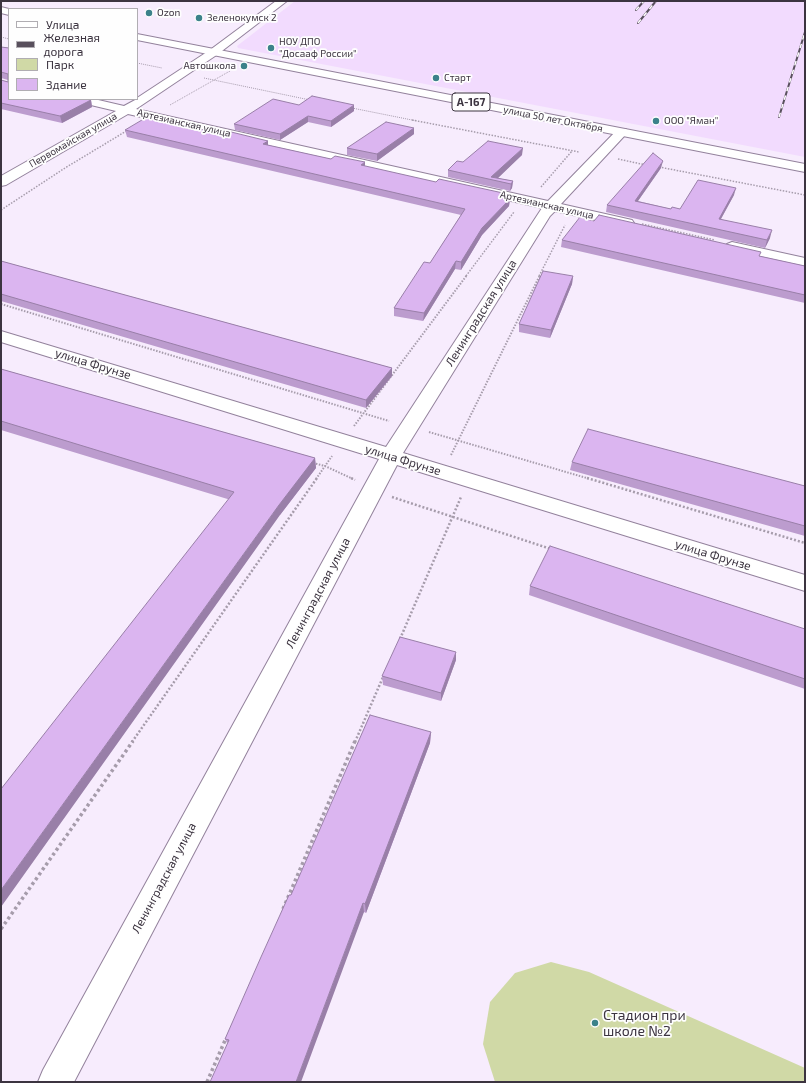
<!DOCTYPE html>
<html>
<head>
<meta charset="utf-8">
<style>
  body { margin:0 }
  #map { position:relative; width:806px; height:1083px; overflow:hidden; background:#f7ecfd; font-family:"Exo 2",sans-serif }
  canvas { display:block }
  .frame { position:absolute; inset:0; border:2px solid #3c3440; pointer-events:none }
  .legend { position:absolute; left:8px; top:8px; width:130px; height:92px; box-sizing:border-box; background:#fefefe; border:1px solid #b0adb2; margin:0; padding:5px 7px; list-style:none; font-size:12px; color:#3c3440 }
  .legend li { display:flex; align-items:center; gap:8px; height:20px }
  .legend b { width:20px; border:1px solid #b0adb2 }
</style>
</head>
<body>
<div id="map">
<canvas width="806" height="1083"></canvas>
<div class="frame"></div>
<ul class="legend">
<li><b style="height:5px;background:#fff"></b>Улица</li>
<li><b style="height:5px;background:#584f5c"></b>Железная дорога</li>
<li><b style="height:11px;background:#d0d9a6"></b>Парк</li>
<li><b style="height:11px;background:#dbb5f0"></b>Здание</li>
</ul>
</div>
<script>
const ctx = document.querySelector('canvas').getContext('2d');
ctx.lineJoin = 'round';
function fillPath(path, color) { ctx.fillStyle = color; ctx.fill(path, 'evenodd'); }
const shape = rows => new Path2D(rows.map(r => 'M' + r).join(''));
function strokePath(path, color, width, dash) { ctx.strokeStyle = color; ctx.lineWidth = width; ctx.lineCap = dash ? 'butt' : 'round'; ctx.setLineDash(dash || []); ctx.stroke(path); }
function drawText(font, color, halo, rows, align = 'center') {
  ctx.font = font + ' "Exo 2",sans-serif'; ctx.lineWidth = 3.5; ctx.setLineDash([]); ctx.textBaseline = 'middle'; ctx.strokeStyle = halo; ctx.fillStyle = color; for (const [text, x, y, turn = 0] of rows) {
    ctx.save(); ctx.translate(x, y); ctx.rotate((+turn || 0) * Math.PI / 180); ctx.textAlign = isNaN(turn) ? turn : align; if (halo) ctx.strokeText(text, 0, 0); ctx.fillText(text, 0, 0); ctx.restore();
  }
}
fillPath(shape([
  [295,1,805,1,805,157,238,48,237,46]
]), '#f2dbfe');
fillPath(shape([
  [551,962,589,972,805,1068,805,1082,495,1082,483,1044,490,1002,515,973]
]), '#d0d9a6');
const minor = shape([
  [276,1,287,1,218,54,136,109,548,201,618,129,626,129,628,132,561,204,632,220,634,223,632,226,627,227,555,211,550,216,403,453,805,575,805,591,397,465,74,1082,38,1082,43,1070,379,459,1,342,1,331,386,447,542,208,128,114,6,185,1,186,1,176,116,111,74,101,72,99,94,99,124,106,137,99,137,98,210,50,276,1],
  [732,242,805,258,805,268,727,250,724,247,727,244,732,242]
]);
const trunk = shape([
  [1,7,9,9,9,15,1,13,1,7],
  [137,34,805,164,805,172,137,40,137,34]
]);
strokePath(minor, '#93829c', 2);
strokePath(trunk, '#93829c', 2);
strokePath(shape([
  [1,37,9,39],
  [137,63,162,68],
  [204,78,310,100],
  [170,105,230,71],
  [352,108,417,121]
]), '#a69cab', 1, [1, 1]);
strokePath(shape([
  [412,120,579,152],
  [618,159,646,165],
  [659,167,805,195],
  [541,187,572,151],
  [1,210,65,168,128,130],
  [642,224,715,240],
  [466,276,514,212],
  [539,276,565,225]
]), '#a69cab', 1.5, [1.5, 1.5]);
strokePath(shape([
  [1,304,389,421],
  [354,426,467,275],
  [429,432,590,479],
  [451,455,540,275],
  [313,463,325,466,353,479],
  [316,479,332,456]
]), '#a69cab', 2, [1.5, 1.5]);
strokePath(shape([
  [351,478,355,480],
  [587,478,805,543],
  [392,497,551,549],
  [400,639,461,497],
  [132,742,317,478],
  [355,742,383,677]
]), '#a69cab', 2.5, [2, 2]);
strokePath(shape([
  [283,909,355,741],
  [1,929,133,741],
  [207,1082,226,1038]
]), '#a69cab', 3.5, [3, 3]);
fillPath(minor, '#fff');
fillPath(trunk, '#fff');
const rail = shape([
  [636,10,644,1],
  [638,23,656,1],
  [779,117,805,32]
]);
strokePath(rail, '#584f5c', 2);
strokePath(rail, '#fefefe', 1.5, [4.5]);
fillPath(shape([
  [1,47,9,48,9,99,91,100,92,107,62,123,1,109,1,80,8,82,8,80,1,78],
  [299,105,354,111,331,127,308,122,280,140,235,130,234,124],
  [414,128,414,134,377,161,347,155,347,148],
  [125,130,218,133,268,141,268,145,510,199,509,206,482,235,461,270,455,269,423,321,394,316,394,308,430,263,461,215,127,137],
  [522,155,497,178,513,181,512,188,510,191,448,177,448,170,463,162],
  [661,168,638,201,671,209,680,209,734,195,721,219,770,238,765,248,606,212,607,205],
  [562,240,760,256,805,266,805,303,561,247],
  [1,261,392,368,392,376,366,408,1,301],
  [573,276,572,284,550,338,519,332,519,324],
  [1,369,315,458,316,468,280,515,1,430],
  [572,462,805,486,805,536,570,470],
  [530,586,805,629,805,689,529,595],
  [456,660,441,701,383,685,382,676],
  [431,732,430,743,366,913,364,912,227,1043,225,1039,291,895]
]), '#bc9cce');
fillPath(shape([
  [91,100,92,107,62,123,60,116],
  [354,105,354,111,331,127,331,121],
  [308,116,308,122,280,140,280,134],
  [414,128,414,134,377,161,377,154],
  [268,141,268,147,263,144],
  [523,148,522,155,495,181,491,177],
  [663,161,661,168,633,208,635,201],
  [365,162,365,169,361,165],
  [513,181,512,188,510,191,511,184],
  [736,188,734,195,717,226,719,219],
  [510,199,509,206,482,235,461,270,461,262,482,228],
  [772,230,770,238,765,248,767,240],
  [456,261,455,269,423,321,424,313],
  [573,276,572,284,550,338,551,330],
  [392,368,392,376,366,408,366,400],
  [315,458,316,468,280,515,1,907,1,890,279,505],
  [456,652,456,660,441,701,441,693],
  [431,732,430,743,366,913,365,904],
  [363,903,364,912,301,1082,296,1082]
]), '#997fa8');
const building = shape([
  [1,47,9,48,9,99,84,99,91,100,60,116,1,103,1,80,8,82,8,74,1,72,1,47],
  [312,96,354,105,331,121,308,116,280,134,234,124,273,99,299,105,312,96],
  [147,117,218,133,223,130,268,141,263,144,331,159,335,156,365,162,361,165,436,182,439,179,503,193,500,197,510,199,482,228,461,262,456,261,424,313,394,308,424,262,430,263,465,209,125,130,147,117],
  [386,122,414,128,377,154,347,148,386,122],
  [488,141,523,148,491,177,513,181,511,184,448,170,457,161,463,162,488,141],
  [653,153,663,161,635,201,671,209,672,207,680,209,698,180,736,188,719,219,772,230,767,240,607,205,653,153],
  [599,215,761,252,759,256,805,266,805,295,562,240,580,217,594,221,599,215],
  [1,261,392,368,366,400,1,294,1,261],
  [543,271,573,276,551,330,519,324,543,271],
  [1,369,315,458,279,505,1,890,1,789,234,492,1,421,1,369],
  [588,429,805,486,805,526,572,462,588,429],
  [550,546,805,629,805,679,530,586,550,546],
  [400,637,456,652,441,693,382,676,400,637],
  [370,715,431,732,365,904,363,903,296,1082,210,1082,229,1040,225,1039,261,957,289,895,291,895,370,715]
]);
fillPath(building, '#dbb5f0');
strokePath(building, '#997fa8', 1);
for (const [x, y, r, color] of [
  [149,13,4,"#3b828a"],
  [199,18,4,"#3b828a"],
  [271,48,4,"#3b828a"],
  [244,66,4,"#3b828a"],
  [436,78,4,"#3b828a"],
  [656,121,4,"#3b828a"],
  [595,1023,4,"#3b828a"]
]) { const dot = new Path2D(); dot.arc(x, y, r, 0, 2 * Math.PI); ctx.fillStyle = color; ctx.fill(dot); strokePath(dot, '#fefefe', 1.5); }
drawText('10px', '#3c3440', '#fefefe', [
  ["Ozon",157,13],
  ["Зеленокумск 2",207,18],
  ["НОУ ДПО",279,42],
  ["\"Досааф России\"",279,54],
  ["Автошкола",236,66,"right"],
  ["Старт",444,78],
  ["ООО \"Яман\"",664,121]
], 'left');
drawText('10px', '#3c3440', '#fefefe', [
  ["улица 50 лет Октября",553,119,11],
  ["Артезианская улица",184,123,13],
  ["Первомайская улица",73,140,-30],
  ["Артезианская улица",547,205,13]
]);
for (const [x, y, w] of [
  [471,102,38]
]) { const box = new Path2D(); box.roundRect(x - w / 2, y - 9, w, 18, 3); ctx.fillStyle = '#fefefe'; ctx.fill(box); strokePath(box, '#3c3440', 1); }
drawText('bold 11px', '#3c3440', null, [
  ["А-167",471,102]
]);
drawText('12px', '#3c3440', '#fefefe', [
  ["Ленинградская улица",481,313,-58],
  ["улица Фрунзе",93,364,17],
  ["улица Фрунзе",403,460,17],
  ["улица Фрунзе",713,555,17],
  ["Ленинградская улица",318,593,-62],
  ["Ленинградская улица",164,878,-62]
]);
drawText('14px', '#3c3440', '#fefefe', [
  ["Стадион при",603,1015],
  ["школе №2",603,1031]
], 'left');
</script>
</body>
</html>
